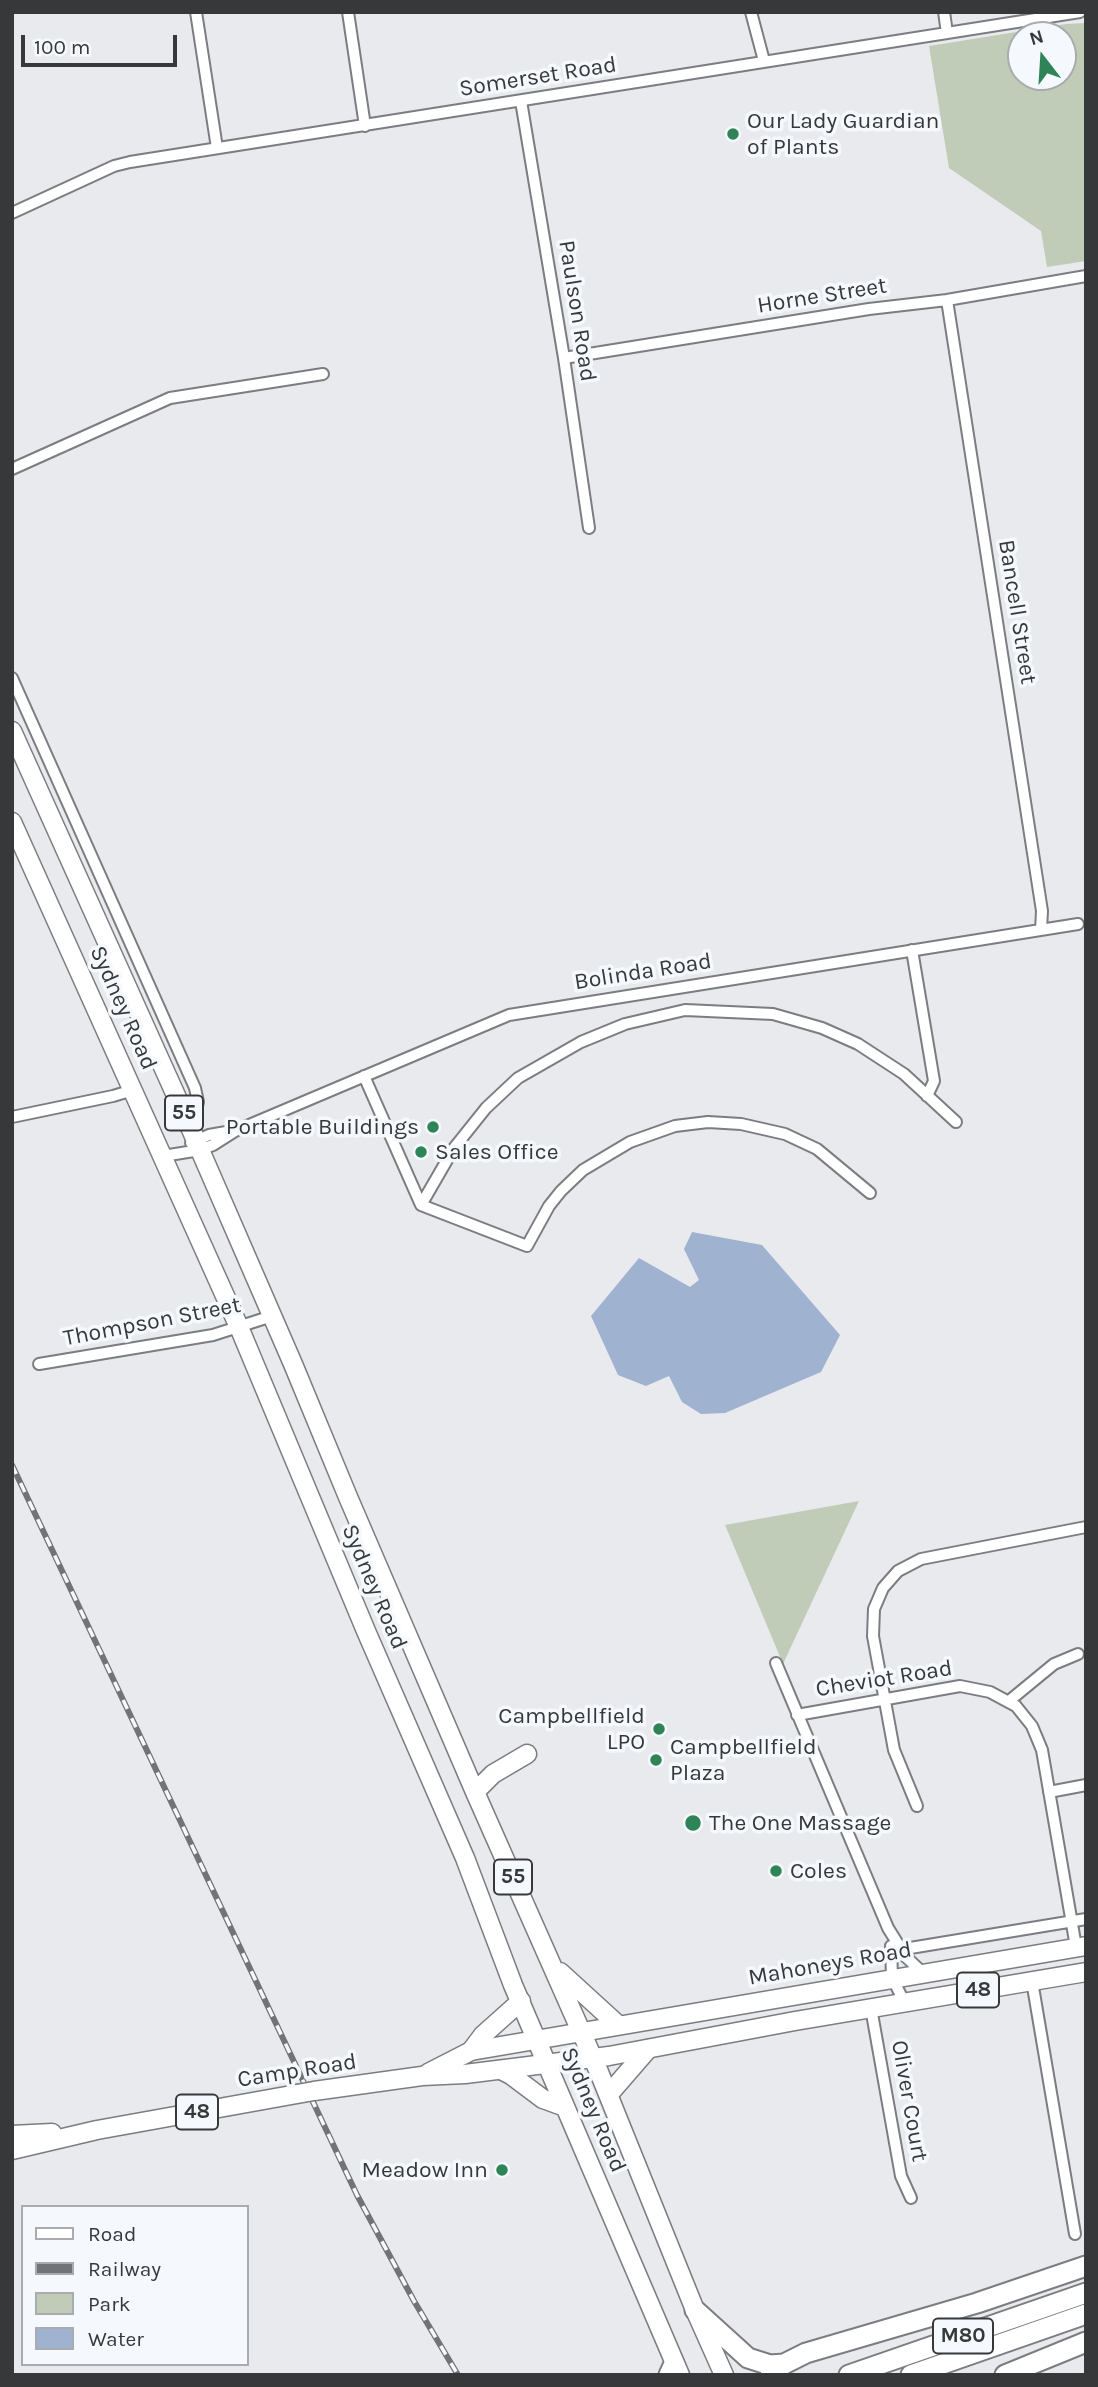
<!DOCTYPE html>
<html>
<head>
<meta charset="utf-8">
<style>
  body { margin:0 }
  #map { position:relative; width:1098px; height:2387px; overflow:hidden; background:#e8eaee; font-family:Karla,sans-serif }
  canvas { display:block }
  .frame { position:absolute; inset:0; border:14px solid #37383a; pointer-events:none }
  .legend { position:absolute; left:21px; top:2205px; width:228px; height:161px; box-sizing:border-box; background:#f5f8fc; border:2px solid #a9abae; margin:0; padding:9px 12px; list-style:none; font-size:21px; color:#37383a }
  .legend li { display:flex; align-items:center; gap:14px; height:35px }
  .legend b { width:35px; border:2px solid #a9abae }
  .north { position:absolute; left:1007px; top:21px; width:70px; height:70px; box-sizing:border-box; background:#f5f8fc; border:2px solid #a9abae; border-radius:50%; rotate:343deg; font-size:19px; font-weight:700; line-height:28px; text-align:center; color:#37383a }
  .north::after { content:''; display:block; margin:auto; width:24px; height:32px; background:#2e8457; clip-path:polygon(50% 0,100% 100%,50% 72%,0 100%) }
  .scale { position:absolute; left:21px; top:35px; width:156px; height:32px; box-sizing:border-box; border:4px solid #37383a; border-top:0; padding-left:9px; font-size:21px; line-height:24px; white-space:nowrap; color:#37383a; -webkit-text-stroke:5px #f5f8fc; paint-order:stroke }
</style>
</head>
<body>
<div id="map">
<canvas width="1098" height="2387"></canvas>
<div class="frame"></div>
<ul class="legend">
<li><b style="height:9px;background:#fff"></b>Road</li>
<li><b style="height:9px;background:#727376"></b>Railway</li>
<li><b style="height:19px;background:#c1ccb8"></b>Park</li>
<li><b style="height:19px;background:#9fb2d0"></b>Water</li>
</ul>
<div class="north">N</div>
<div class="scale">100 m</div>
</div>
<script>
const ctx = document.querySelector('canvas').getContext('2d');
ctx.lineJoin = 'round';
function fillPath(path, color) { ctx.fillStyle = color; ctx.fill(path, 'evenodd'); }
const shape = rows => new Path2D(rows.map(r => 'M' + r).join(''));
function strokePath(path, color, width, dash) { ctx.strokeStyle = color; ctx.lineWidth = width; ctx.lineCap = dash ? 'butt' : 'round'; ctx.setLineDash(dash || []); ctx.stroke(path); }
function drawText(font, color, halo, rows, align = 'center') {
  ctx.font = font + ' Karla,sans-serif'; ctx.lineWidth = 7; ctx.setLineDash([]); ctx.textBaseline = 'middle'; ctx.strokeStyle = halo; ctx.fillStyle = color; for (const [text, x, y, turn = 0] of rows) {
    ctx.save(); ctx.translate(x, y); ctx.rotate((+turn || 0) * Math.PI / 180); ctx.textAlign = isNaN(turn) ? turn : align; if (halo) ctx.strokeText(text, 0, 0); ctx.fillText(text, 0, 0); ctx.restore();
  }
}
fillPath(shape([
  [1086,23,1086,261,1047,267,1041,231,949,168,929,46,1066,24],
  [1063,35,1063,77,1021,77,1021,35],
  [859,1501,783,1664,725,1525]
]), '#c1ccb8');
fillPath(shape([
  [692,1232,762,1245,840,1335,821,1372,725,1413,701,1414,682,1402,669,1376,646,1386,618,1375,591,1316,639,1258,690,1287,699,1280,684,1249]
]), '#9fb2d0');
const minor = shape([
  [196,12,217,148],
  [348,12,365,126],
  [751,12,764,61],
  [944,12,947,33],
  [521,101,564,358,589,528],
  [12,213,114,166,130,162,1080,12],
  [947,300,1042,911,1041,930],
  [564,358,869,309,947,300,1086,276],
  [12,469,170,398,323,374],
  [12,678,195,1088,198,1102,196,1109,187,1120],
  [912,950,934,1081,927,1096],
  [364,1076,421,1205],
  [12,1117,113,1096,133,1090],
  [191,1143,209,1135,232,1131],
  [163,1156,200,1150,213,1145,235,1131,509,1015,1078,924],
  [421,1205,454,1148,486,1108,518,1078,581,1042,625,1024,685,1010,773,1014,822,1028,858,1044,904,1074,956,1122],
  [421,1205,527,1246,549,1206,561,1191,583,1170,630,1142,675,1126,708,1122,741,1124,785,1134,817,1149,870,1193],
  [39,1364,213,1335,272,1316],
  [776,1663,888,1928,906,1957,923,1973],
  [1009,1701,1054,1664,1078,1654],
  [797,1715,960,1686,990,1692,1016,1706,1032,1726,1042,1750,1076,1947],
  [1049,1792,1086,1785],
  [917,1806,894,1750,873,1636,874,1609,883,1588,898,1571,921,1559,1086,1527],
  [891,1946,892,1978,905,2003],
  [892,1951,1086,1919],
  [1032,1981,1075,2234],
  [871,2008,901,2176,911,2198]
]);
const primary = shape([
  [428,2073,471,2051,1086,1946],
  [314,2091,422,2076,465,2074,609,2056,795,2021,1086,1972],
  [12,2135,52,2133],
  [12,2150,97,2130,297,2094]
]);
const trunk = shape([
  [12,731,187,1120,293,1364,348,1497,475,1792,599,2072,695,2310,724,2375],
  [12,822,239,1327,366,1631,465,1858,513,1985,680,2375],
  [475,1792,493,1774,527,1754],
  [560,1972,618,2025],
  [471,2051,483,2035,521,2001],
  [501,2070,511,2075,543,2099,565,2107],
  [609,2094,648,2049]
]);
const motorway = shape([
  [695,2310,748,2358,770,2365,784,2364],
  [669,2375,674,2364],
  [770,2375,784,2364,806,2353,977,2303,1086,2266],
  [849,2375,1086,2293],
  [911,2375,1086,2314],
  [1005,2375,1086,2342]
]);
strokePath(minor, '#7b7d80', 14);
strokePath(primary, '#7b7d80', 21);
strokePath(trunk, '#7b7d80', 21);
strokePath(motorway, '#7b7d80', 23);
strokePath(minor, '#fff', 10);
strokePath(primary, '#fff', 18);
strokePath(trunk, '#fff', 18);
strokePath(motorway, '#fff', 19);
const rail = shape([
  [12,1465,357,2195,414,2301,458,2375]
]);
strokePath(rail, '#727376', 6);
strokePath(rail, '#f5f8fc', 3.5, [10]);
const primaryBridge = shape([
  [297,2094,314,2091]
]);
strokePath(primaryBridge, '#7b7d80', 21, []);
strokePath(primaryBridge, '#fff', 18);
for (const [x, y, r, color] of [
  [733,134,7,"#2e8457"],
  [433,1127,7,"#2e8457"],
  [421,1152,7,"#2e8457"],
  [659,1729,7,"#2e8457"],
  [656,1760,7,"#2e8457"],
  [693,1823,9,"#2e8457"],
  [776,1871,7,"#2e8457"],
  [502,2170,7,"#2e8457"]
]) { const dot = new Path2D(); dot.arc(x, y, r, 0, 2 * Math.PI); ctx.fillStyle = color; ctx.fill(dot); strokePath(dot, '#f5f8fc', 2.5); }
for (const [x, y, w] of [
  [184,1113,38],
  [513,1877,38],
  [978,1990,42],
  [197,2112,42],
  [963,2336,60]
]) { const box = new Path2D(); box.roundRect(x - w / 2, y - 17.5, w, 35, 5); ctx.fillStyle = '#f5f8fc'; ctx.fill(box); strokePath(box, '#37383a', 2); }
drawText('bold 21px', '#37383a', null, [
  ["55",184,1113],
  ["55",513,1877],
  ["48",978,1990],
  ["48",197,2112],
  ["M80",963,2336]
]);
drawText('23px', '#37383a', '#f5f8fc', [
  ["Somerset Road",538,77,-9],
  ["Horne Street",822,296,-9],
  ["Paulson Road",577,311,81],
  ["Bancell Street",1017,612,81],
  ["Bolinda Road",643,972,-9],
  ["Sydney Road",123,1008,66],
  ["Thompson Street",152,1322,-11],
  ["Sydney Road",374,1587,67],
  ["Cheviot Road",884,1679,-9],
  ["Mahoneys Road",830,1964,-10],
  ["Camp Road",297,2071,-9],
  ["Oliver Court",909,2101,80],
  ["Sydney Road",593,2110,67]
]);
drawText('23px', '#37383a', '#f5f8fc', [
  ["Our Lady Guardian",747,121],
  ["of Plants",747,147],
  ["Portable Buildings",419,1127,"right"],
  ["Sales Office",435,1152],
  ["Campbellfield",645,1716,"right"],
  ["LPO",645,1742,"right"],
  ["Campbellfield",670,1747],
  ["Plaza",670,1773],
  ["The One Massage",709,1823],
  ["Coles",790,1871],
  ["Meadow Inn",488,2170,"right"]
], 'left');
</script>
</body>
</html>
